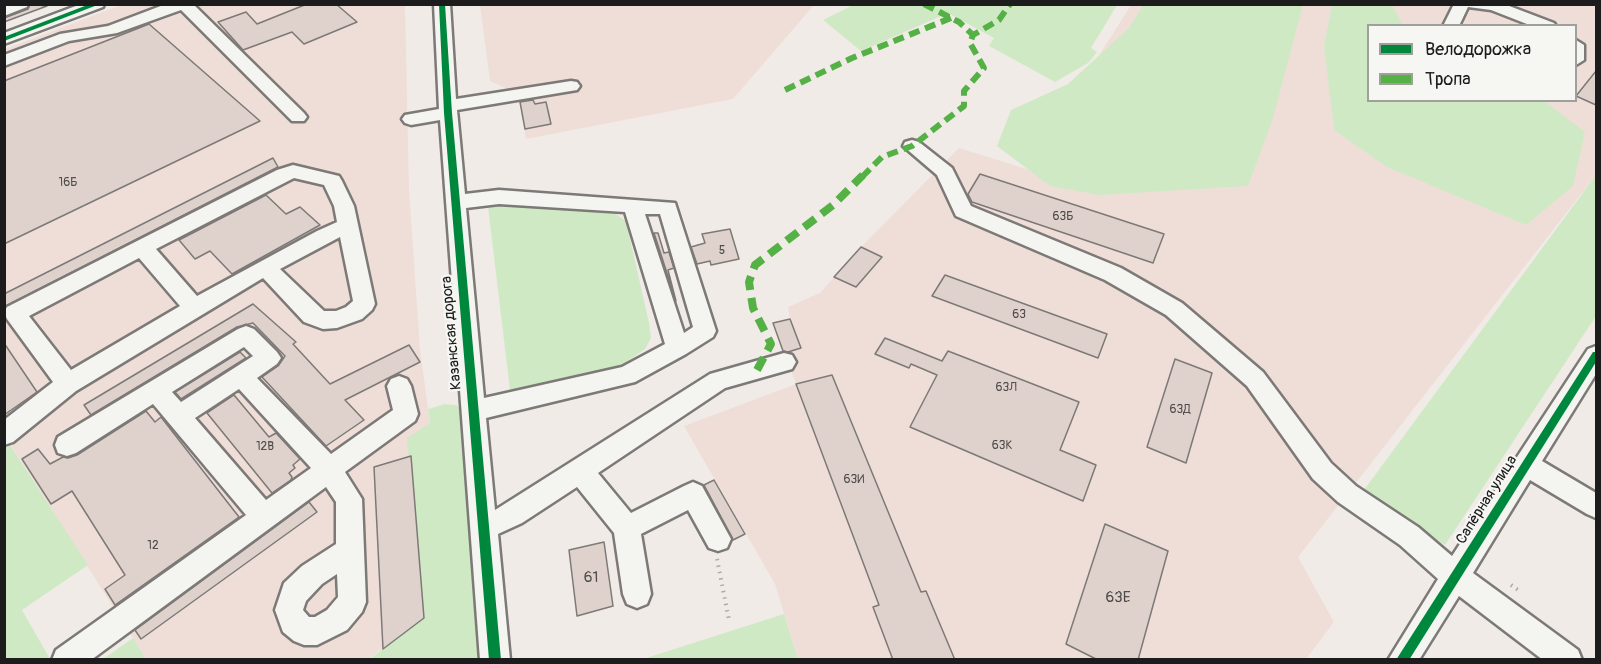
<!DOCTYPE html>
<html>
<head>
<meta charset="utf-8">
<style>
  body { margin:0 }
  #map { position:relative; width:1601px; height:664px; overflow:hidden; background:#f1ebe7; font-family:Pangolin,sans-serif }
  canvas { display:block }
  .frame { position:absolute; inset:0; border:6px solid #1c1c1c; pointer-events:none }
  .legend { position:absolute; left:1367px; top:24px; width:210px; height:78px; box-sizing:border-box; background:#f6f6f2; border:2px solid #9f9f9c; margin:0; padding:8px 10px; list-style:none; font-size:18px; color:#1c1c1c }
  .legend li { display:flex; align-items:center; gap:12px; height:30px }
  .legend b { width:30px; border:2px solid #9f9f9c }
</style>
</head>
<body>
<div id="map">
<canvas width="1601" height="664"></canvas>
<div class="frame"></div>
<ul class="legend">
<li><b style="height:8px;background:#00873e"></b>Велодорожка</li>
<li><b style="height:8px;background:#55b145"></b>Тропа</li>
</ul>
</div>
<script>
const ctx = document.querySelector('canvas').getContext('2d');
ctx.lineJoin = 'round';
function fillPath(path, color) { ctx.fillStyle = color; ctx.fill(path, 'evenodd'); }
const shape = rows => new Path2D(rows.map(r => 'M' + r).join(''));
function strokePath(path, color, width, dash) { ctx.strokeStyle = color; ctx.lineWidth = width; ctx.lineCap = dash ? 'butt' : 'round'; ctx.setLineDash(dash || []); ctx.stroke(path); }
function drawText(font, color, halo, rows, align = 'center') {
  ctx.font = font + ' Pangolin,sans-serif'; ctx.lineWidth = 4.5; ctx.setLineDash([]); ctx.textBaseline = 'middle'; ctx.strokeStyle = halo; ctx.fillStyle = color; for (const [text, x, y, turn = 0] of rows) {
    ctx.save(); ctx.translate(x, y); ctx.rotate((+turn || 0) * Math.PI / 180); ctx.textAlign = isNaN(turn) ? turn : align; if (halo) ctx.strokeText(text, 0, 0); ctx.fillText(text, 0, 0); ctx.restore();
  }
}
fillPath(shape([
  [121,5,405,5,409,189,420,350,430,423,409,456,411,456,424,618,368,659,146,659,5,436,5,49],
  [480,5,814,5,733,99,526,139,518,94,490,81],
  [1131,5,1596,5,1596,175,1298,557,1334,622,1306,659,798,659,775,584,684,426,796,384,773,323,790,319,788,307,820,293,861,247,959,148,1027,169],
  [1368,26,1576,26,1576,100,1368,100]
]), '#efded7');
fillPath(shape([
  [855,4,1117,4,1117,5,1091,48,1097,52,1088,63,1055,82,989,46,994,38,948,13,861,51,823,20],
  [1144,4,1303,5,1273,118,1248,186,1100,195,1050,186,997,146,1011,110,1068,84,1129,28],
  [1332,5,1392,5,1403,25,1368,26,1368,100,1544,101,1585,132,1573,186,1526,225,1387,167,1334,130,1324,46],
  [1596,175,1596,316,1445,545,1364,490],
  [500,205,611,211,626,221,649,323,651,338,645,349,615,370,510,390,488,207],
  [445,404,456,405,464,411,482,659,368,660,424,618,411,457,408,457,407,438,430,423,428,409],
  [10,445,88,565,22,610,50,659,5,659,4,448],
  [784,614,798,659,643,659],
  [133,638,146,659,103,659]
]), '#d0e9c5');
const building = shape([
  [30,4,47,6,4,22,4,18,28,9,30,4],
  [307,4,336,4,357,22,304,44,292,32,243,50,218,22,246,12,257,24,307,4],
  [149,24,260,121,4,244,4,81,149,24],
  [1596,71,1596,105,1576,96,1596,71],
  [533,100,535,104,546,102,551,124,525,129,520,102,533,100],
  [273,158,278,167,4,307,4,294,273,158],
  [980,174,1164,234,1153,263,972,202,968,194,980,174],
  [266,195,286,214,300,207,320,225,232,274,210,251,195,259,179,240,266,195],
  [730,229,739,259,711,265,710,261,697,264,691,247,705,243,702,234,730,229],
  [654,233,658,233,664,253,669,252,674,268,668,270,676,301,654,233],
  [861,247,882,257,856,287,834,277,861,247],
  [945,275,1107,334,1098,358,932,296,945,275],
  [253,304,296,342,293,344,330,384,409,345,420,362,345,400,364,420,326,446,262,377,278,366,285,356,253,323,237,327,91,415,84,405,253,304],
  [790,319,801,348,788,352,783,351,773,323,790,319],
  [885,338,942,361,948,351,1079,402,1060,450,1096,465,1083,501,910,427,937,375,911,364,909,368,875,354,885,338],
  [4,343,37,392,4,415,4,343],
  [240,352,246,358,181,399,175,392,240,352],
  [1175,359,1212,373,1186,463,1147,447,1175,359],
  [832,375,921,592,926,591,955,660,893,660,873,607,879,605,796,384,832,375],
  [234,395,269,437,276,433,300,459,293,465,295,468,289,473,292,477,291,480,272,493,207,413,234,395],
  [146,411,155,422,161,417,239,517,115,605,105,589,125,575,72,491,51,504,22,459,38,449,50,464,63,457,68,458,77,455,146,411],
  [411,456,424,618,383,649,374,467,411,456],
  [714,480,745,534,733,540,704,485,714,480],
  [309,502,317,512,141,639,135,630,309,502],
  [1105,524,1168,551,1138,660,1098,660,1066,644,1105,524],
  [604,542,613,606,577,616,569,550,604,542]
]);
fillPath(building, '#dfd2cc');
strokePath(building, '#7c7977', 1.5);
const minor = shape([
  [28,4,27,7,4,16,4,5,28,4],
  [81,4,104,4,103,7,4,44,4,33,81,4],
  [166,4,193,4,304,113,307,117,304,121,292,121,181,10,117,33,69,41,4,66,4,55,60,34,108,26,166,4],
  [434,4,450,4,456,99,571,81,577,82,580,86,577,90,457,110,465,194,499,190,675,203,716,331,713,337,686,354,635,382,486,418,495,510,710,374,784,353,792,355,796,362,792,369,725,388,598,473,631,513,684,486,693,482,702,486,731,539,727,548,718,551,709,548,688,510,641,534,651,594,647,604,637,608,627,604,623,594,614,533,577,487,522,523,498,534,510,660,480,660,440,120,411,125,405,123,402,119,405,115,439,109,434,4],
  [499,204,625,212,665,344,622,367,484,398,466,208,499,204],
  [645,214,660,214,693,327,684,333,645,214],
  [1454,4,1504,4,1554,23,1556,26,1532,26,1491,10,1468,7,1459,26,1443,26,1454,4],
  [1576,40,1584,45,1584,60,1576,65,1576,40],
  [912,140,919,142,952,168,971,206,1121,268,1182,303,1263,372,1331,463,1356,486,1418,527,1452,556,1588,349,1596,346,1596,374,1542,461,1596,493,1596,518,1587,514,1530,480,1473,573,1578,650,1582,660,1543,660,1459,596,1419,660,1388,660,1438,579,1400,545,1338,502,1313,479,1247,386,1166,315,1105,280,956,216,937,175,903,146,905,142,912,140],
  [293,165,339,176,342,181,354,206,375,304,372,310,362,319,337,328,323,329,304,322,263,278,76,391,13,442,4,445,4,420,53,382,7,319,4,312,7,307,277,170,293,165],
  [294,178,324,185,334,206,337,222,317,231,197,296,156,249,294,178],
  [340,237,353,301,346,307,336,311,324,311,280,269,340,237],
  [139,258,180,306,71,370,29,316,139,258],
  [246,326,254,329,277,352,281,358,277,364,257,378,331,454,393,410,387,386,391,379,399,376,407,379,411,386,418,414,415,421,345,472,362,499,366,602,362,612,347,630,317,645,304,645,294,641,283,632,275,610,284,583,302,566,336,544,336,502,326,487,91,660,52,660,56,650,246,515,153,404,76,453,67,456,58,453,55,445,58,437,238,329,246,326],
  [244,347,253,356,181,402,172,392,244,347],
  [239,389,311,468,266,500,195,418,239,389],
  [337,574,338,597,327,610,315,617,309,617,303,610,306,601,322,584,337,574]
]);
strokePath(minor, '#7c7977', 5);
strokePath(shape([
  [717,559,729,620],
  [1511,585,1521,592]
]), '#aaaaa8', 4, [1.5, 5]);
fillPath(minor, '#f4f4f1');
strokePath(shape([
  [924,4,959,22,973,35],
  [785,90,852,58,951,18],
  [862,177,882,157,912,146,964,106,964,91,984,68,970,43,973,35,999,20,1010,4]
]), '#55b145', 6, [11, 6]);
strokePath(shape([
  [757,370,771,344,753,308,749,282,755,265,833,205,863,175]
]), '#55b145', 8, [14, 8]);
fillPath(shape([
  [90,4,100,4,4,41,4,37,90,4],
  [439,4,445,4,452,113,501,660,489,660,444,113,439,4],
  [1593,352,1596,352,1596,362,1409,660,1396,660,1593,352]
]), '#00873e');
drawText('12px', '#4e4a49', null, [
  ["16Б",68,183],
  ["63Б",1063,217],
  ["5",722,251],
  ["63",1019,315],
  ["63Л",1006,388],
  ["63Д",1180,410],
  ["63К",1002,446],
  ["12В",265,447],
  ["63И",854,480],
  ["12",153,546]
]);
drawText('15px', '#1c1c1c', '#f6f6f2', [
  ["Казанская дорога",452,333,-95],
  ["Сапёрная улица",1487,500,-58]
]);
drawText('15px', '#4e4a49', null, [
  ["61",591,578],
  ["63Е",1118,598]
]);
</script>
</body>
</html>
